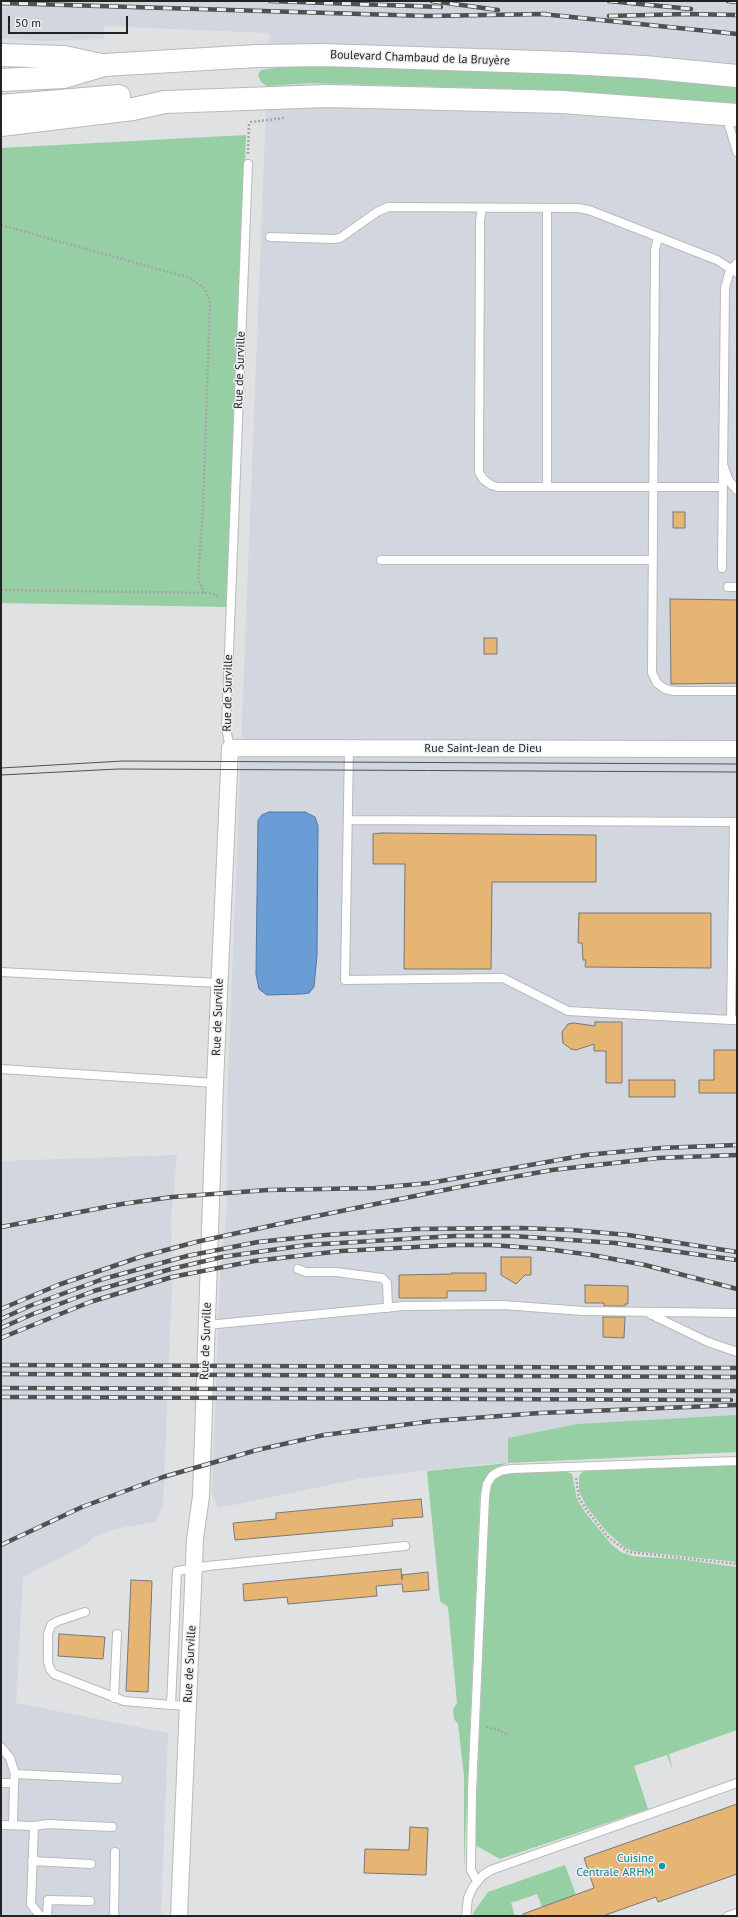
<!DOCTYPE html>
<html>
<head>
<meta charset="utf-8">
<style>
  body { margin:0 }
  #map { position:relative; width:738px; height:1917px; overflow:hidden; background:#e0e1e2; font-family:"PT Sans",sans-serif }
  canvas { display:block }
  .frame { position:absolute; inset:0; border:2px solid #222223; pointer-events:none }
  .scale { position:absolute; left:8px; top:16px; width:120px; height:18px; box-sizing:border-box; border:2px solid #222223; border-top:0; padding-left:5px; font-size:12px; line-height:14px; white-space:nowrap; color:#222223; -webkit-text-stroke:3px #edeeef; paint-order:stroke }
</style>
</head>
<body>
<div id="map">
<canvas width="738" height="1917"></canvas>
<div class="frame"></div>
<div class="scale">50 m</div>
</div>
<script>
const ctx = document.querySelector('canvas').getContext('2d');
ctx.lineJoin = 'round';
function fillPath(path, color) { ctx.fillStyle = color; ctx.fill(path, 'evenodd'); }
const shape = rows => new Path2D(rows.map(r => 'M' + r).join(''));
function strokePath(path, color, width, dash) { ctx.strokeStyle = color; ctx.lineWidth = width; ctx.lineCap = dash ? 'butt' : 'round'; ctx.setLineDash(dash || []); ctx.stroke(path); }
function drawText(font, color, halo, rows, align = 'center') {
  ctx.font = font + ' "PT Sans",sans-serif'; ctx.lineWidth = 3; ctx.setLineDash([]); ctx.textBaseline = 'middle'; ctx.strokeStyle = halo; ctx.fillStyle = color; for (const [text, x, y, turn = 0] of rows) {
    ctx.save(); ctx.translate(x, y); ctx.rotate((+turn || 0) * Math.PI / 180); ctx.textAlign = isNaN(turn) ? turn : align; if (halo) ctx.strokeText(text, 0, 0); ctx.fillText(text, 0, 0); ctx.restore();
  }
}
fillPath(shape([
  [1,1,737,1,737,1452,484,1464,363,1478,218,1508,212,1492,220,1277,227,1206,227,1104,269,33,104,26,104,39,39,41,1,38],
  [177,1155,171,1219,172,1286,163,1507,155,1522,115,1529,93,1537,87,1544,23,1577,16,1703,168,1733,161,1916,1,1916,1,1161]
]), '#d2d6de');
fillPath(shape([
  [291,66,379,66,665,78,737,85,737,104,549,90,310,83,267,86,261,82,258,75,261,70],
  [246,135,228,607,1,603,1,148],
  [737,1415,737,1452,508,1463,493,1469,486,1476,480,1494,464,1870,464,1776,458,1724,454,1719,453,1709,457,1703,448,1607,440,1601,427,1471,508,1463,508,1438,577,1424],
  [737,1463,737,1562,632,1551,625,1548,607,1532,586,1506,579,1491,579,1476,583,1471,589,1469],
  [563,1470,572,1474,577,1499,585,1512,611,1544,621,1552,632,1556,678,1559,737,1567,737,1730,669,1754,673,1771,667,1755,634,1766,648,1809,500,1859,475,1845,489,1487,494,1480,506,1473],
  [565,1865,576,1895,542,1907,537,1894,511,1903,515,1916,474,1916,473,1913,488,1892]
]), '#95cfa3');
const water = shape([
  [269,812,305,812,315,817,318,826,317,955,314,987,309,993,302,994,267,995,259,989,256,974,258,820,262,815,269,812]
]);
fillPath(water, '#6a9cd5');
strokePath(water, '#5477a0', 1);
const building = shape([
  [673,512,685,512,685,528,673,528,673,512],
  [670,599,737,600,737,683,671,684,670,599],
  [484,638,497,638,497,654,484,654,484,638],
  [382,833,596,835,596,882,492,882,491,969,404,969,405,864,373,864,373,834,382,833],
  [579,913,711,913,711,968,585,967,586,960,583,960,582,943,578,943,579,913],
  [595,1022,622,1022,622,1083,606,1083,606,1051,594,1051,594,1044,576,1050,571,1049,563,1043,562,1032,568,1024,574,1023,595,1026,595,1022],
  [714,1050,737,1050,737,1093,699,1093,699,1080,714,1080,714,1050],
  [629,1080,675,1080,675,1097,629,1097,629,1080],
  [501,1257,531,1257,531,1275,525,1275,516,1284,501,1275,501,1257],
  [452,1273,486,1273,486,1291,447,1291,447,1298,399,1298,399,1275,452,1274,452,1273],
  [585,1285,628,1286,628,1304,625,1304,625,1306,604,1306,604,1303,585,1303,585,1285],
  [603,1317,625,1317,624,1338,603,1337,603,1317],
  [421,1499,423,1517,392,1519,393,1526,235,1540,233,1523,276,1519,276,1513,421,1499],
  [401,1569,402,1580,402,1575,428,1572,429,1590,403,1592,402,1584,376,1586,377,1596,288,1604,287,1597,244,1601,243,1584,401,1569],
  [131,1580,152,1581,148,1692,126,1691,131,1580],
  [59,1634,105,1637,103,1659,58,1656,59,1634],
  [737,1804,737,1874,658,1902,656,1897,603,1916,523,1916,523,1914,594,1888,584,1858,737,1804],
  [410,1827,428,1828,426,1875,364,1873,365,1849,409,1850,410,1827]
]);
fillPath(building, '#e6b574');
strokePath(building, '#787877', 1);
const lane = shape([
  [726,115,737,152],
  [482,208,480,221,479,472,483,479,491,485,498,487,721,487],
  [270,237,333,239,340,238,377,212,388,207,578,208,589,210,717,260,737,273],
  [658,237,655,250,652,673,657,683,665,689,674,691,737,691],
  [724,467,729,481,737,490],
  [547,487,547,208],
  [381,560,653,560],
  [722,568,725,288,730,270,737,263],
  [728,587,737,587],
  [230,748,226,728,248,164],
  [349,748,345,980,503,978,568,1011,731,1020],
  [348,820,737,822],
  [734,822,731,1020,737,1020],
  [1,972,219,983],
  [1,1069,215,1083],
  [298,1269,306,1272,336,1272,382,1278,387,1283,388,1308],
  [650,1314,708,1342,737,1352],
  [207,1325,404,1306,503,1305,583,1311,737,1313],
  [85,1612,58,1621,51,1625,48,1634,48,1662,50,1669,54,1674,124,1701,171,1705],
  [114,1698,117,1634],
  [188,1706,171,1705,177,1571,208,1566,405,1546],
  [1,1747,10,1758,15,1774,14,1783,1,1783],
  [15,1774,118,1779],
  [1,1825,34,1826,31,1904,40,1916],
  [13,1825,14,1783],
  [34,1826,48,1824,112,1827],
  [32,1861,91,1864],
  [477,1881,471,1870,472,1791,485,1497,487,1484,492,1476,500,1471,511,1469,737,1461],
  [47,1916,48,1900,90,1901],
  [114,1916,115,1852],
  [466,1916,468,1898,473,1887,483,1875,491,1870,737,1783],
  [728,1916,737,1913]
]);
const street = shape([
  [179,1916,195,1539,201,1496,215,1083,230,748,737,749]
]);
const primary = shape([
  [104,65,257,56,323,55,569,63,644,67,737,76],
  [165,102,327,96,562,102,737,115]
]);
const highway = shape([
  [1,55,64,57,101,65],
  [1,80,64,77,104,65],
  [1,106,119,96],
  [1,125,133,109,165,102]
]);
strokePath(lane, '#b9b9ba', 10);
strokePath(street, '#b9b9ba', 18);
strokePath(primary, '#b9b9ba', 24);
strokePath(highway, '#b9b9ba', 24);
strokePath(shape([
  [248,154,249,124,251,122,285,118],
  [1,225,190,278,204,288,210,301,203,507,198,579,204,593],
  [1,590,212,593,220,598],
  [576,1478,579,1498,586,1509,608,1537,628,1552,737,1564],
  [486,1727,499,1730,508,1735]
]), '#a5a6a7', 2.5, [2, 2]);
strokePath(lane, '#fff', 8);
strokePath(street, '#fff', 16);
strokePath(primary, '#fff', 22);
strokePath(highway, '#fff', 22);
strokePath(shape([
  [1,768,123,761,737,764],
  [1,775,118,769,737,772]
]), '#505152', 1);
const rail = shape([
  [270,1,441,7],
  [432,1,498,10],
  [609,1,691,9],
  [728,1,737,2],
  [1,3,427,16,546,14],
  [542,14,737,34],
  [609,16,686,14,737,15],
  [1,1227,122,1204,172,1197,268,1190,375,1188,430,1183,586,1155,660,1148,737,1145],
  [1,1309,58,1285,140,1257,196,1242,302,1219,469,1185,552,1170,658,1158,737,1155],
  [1,1319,32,1305,103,1279,187,1256,258,1242,326,1235,416,1229,521,1228,572,1230,628,1235,737,1252],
  [1,1328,33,1314,94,1291,171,1269,222,1257,307,1245,454,1236,513,1236,615,1243,737,1260],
  [1,1338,90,1302,172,1277,254,1261,341,1251,454,1245,491,1245,546,1249,592,1255,645,1265,737,1289],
  [1,1365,737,1368],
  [1,1374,737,1377],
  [1,1388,737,1391],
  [1,1397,731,1400],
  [1,1545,82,1507,163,1477,257,1450,324,1435,433,1421,540,1413,737,1405]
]);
strokePath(rail, '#505152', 4.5);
strokePath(rail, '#edeeef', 3, [9]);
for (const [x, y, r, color] of [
  [662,1866,4,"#0f9aa8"]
]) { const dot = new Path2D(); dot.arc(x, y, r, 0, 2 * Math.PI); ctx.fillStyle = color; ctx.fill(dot); strokePath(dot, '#edeeef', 1.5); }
drawText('12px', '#222223', '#edeeef', [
  ["Boulevard Chambaud de la Bruyère",420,58,2],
  ["Rue de Surville",240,370,-88],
  ["Rue de Surville",228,693,-89],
  ["Rue Saint-Jean de Dieu",483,749],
  ["Rue de Surville",218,1017,-88],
  ["Rue de Surville",206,1341,-88],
  ["Rue de Surville",190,1664,-87]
]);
drawText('12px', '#0d838f', '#edeeef', [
  ["Cuisine",654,1859],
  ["Centrale ARHM",654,1873]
], 'right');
</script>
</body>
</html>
